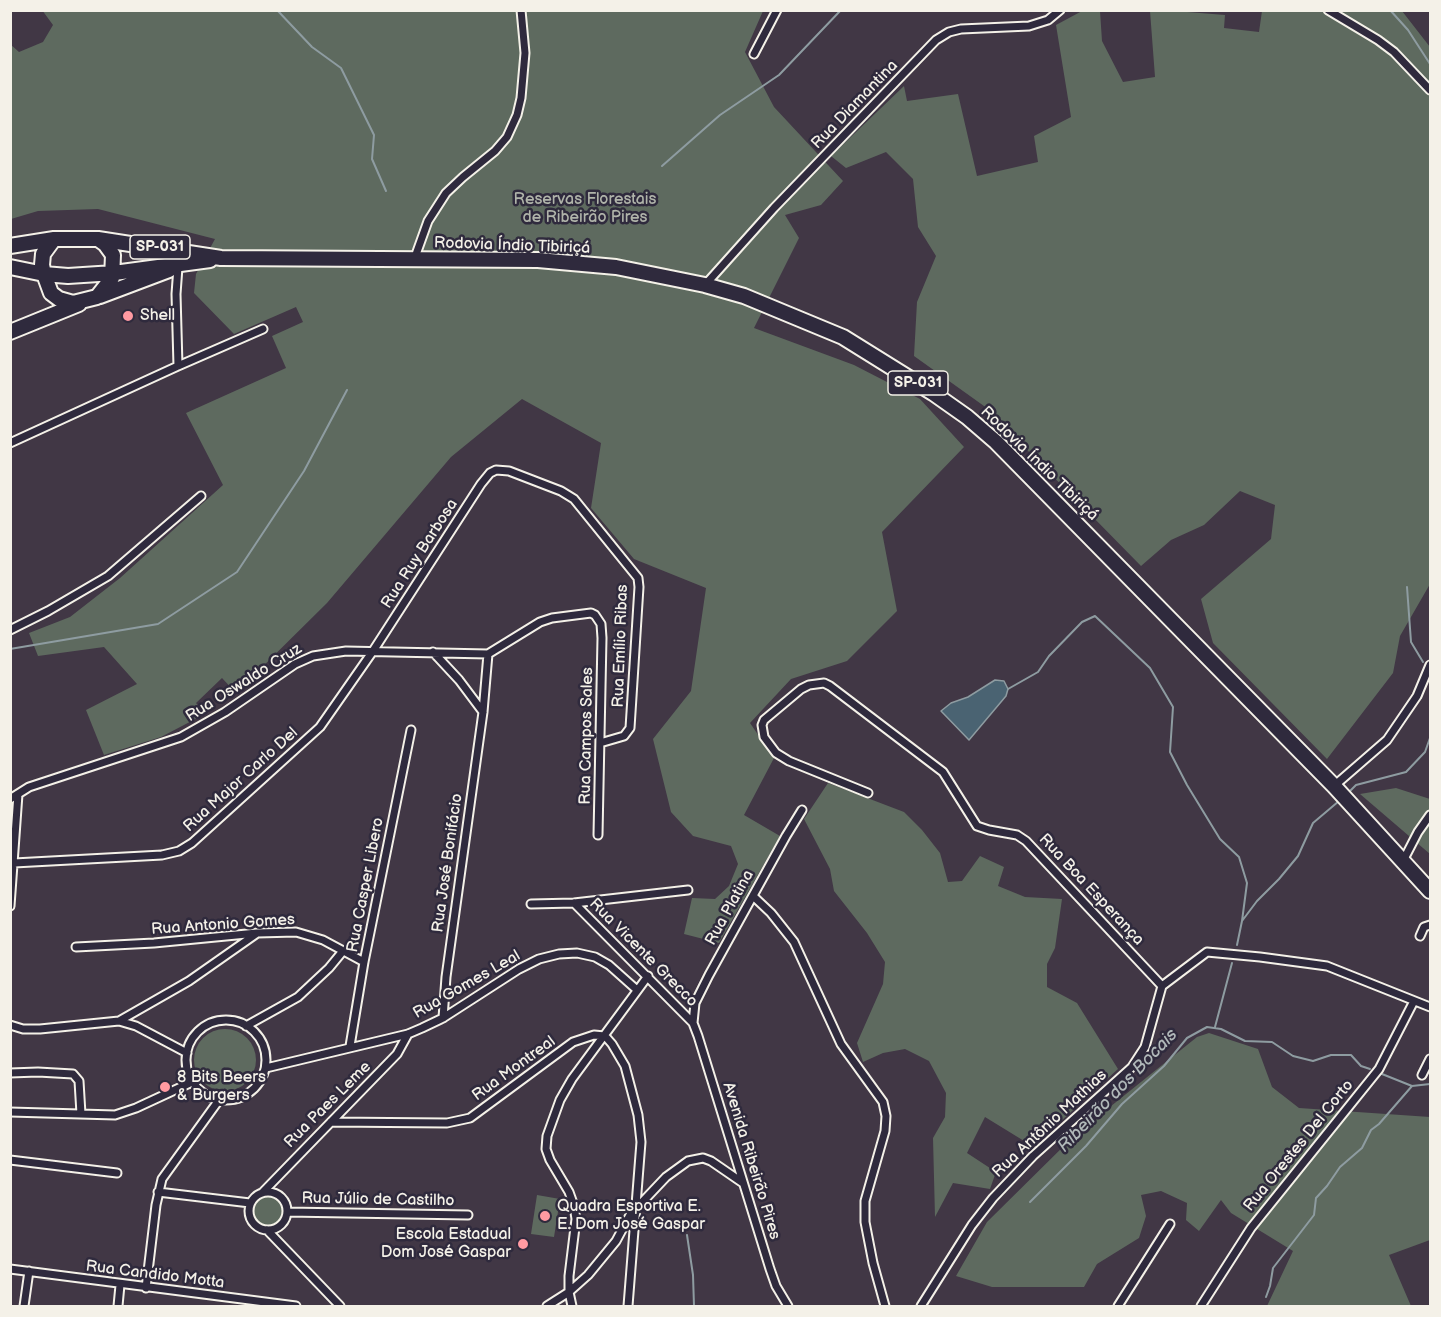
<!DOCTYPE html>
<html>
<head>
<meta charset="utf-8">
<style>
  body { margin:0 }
  #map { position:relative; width:1441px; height:1317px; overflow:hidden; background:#413745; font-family:"Balsamiq Sans",sans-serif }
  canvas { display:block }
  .frame { position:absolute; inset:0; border:12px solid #f4f1e8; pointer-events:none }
</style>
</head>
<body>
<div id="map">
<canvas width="1441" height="1317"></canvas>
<div class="frame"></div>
</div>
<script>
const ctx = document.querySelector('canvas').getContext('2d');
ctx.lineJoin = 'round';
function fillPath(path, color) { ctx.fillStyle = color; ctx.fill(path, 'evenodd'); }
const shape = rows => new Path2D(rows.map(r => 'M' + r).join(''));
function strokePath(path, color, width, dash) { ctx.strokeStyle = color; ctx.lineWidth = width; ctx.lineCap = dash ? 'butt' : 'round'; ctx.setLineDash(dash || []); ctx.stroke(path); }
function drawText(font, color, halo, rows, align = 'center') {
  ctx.font = font + ' "Balsamiq Sans",sans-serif'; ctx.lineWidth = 5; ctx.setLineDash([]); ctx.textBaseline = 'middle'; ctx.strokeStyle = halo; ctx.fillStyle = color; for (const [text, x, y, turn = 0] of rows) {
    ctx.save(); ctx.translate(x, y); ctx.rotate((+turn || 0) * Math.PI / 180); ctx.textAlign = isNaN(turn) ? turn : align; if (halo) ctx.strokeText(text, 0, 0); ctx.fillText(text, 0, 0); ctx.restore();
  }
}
fillPath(shape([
  [42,10,763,11,745,52,774,107,843,181,821,205,785,215,799,238,754,328,854,365,920,399,964,447,882,532,897,611,847,661,791,679,750,723,774,758,744,815,780,836,719,943,684,934,692,898,715,899,729,886,738,864,731,846,693,836,671,812,653,739,691,691,706,588,634,559,591,508,601,443,522,399,451,457,327,603,236,693,222,678,196,703,205,714,161,737,104,755,86,710,137,684,104,647,38,656,29,633,70,617,120,578,223,485,186,413,286,368,272,336,303,322,296,307,234,334,194,293,196,274,215,239,98,209,38,211,11,219,10,44,19,52,43,42,53,25],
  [1082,11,1100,11,1102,41,1123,82,1155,77,1150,11,1175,11,1225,15,1224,28,1259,32,1262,11,1402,11,1430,47,1430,584,1400,636,1393,673,1327,759,1213,643,1201,599,1271,539,1275,505,1240,491,1204,525,1171,540,1141,566,984,406,914,356,917,302,936,256,918,227,913,179,886,152,846,168,831,156,904,86,907,101,958,94,977,176,1038,162,1034,136,1071,117,1056,25],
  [828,783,904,812,922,830,940,853,948,882,962,881,980,856,1004,867,998,886,1025,897,1062,899,1055,948,1047,964,1047,987,1077,1003,1118,1069,1060,1122,1029,1144,985,1117,967,1153,996,1172,990,1189,953,1183,935,1217,933,1138,945,1117,946,1093,929,1061,905,1049,883,1053,863,1062,857,1043,883,984,885,962,867,933,834,891,830,869,804,819],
  [1396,788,1430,799,1430,854,1360,794],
  '194 1060a31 31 0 1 1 62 0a31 31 0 1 1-62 0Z',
  [1209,1033,1258,1049,1272,1087,1299,1108,1430,1117,1430,1240,1389,1255,1411,1306,1267,1306,1293,1251,1231,1213,1221,1200,1199,1231,1186,1220,1187,1203,1161,1191,1141,1195,1146,1216,1139,1238,1097,1264,1084,1287,992,1287,956,1276,987,1222,1075,1135,1197,1037],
  '253 1210a15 15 0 1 1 30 0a15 15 0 1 1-30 0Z',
  [537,1195,560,1199,554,1237,531,1234]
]), '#5e6a5f');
const water = shape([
  [995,680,1004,681,1008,689,1006,696,969,740,941,711,951,703,968,697,995,680]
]);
fillPath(water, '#4a6372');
strokePath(water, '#8e9ca1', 1.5);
strokePath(shape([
  [277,10,312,47,341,68,374,135,372,159,386,191],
  [1390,10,1408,30,1430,64],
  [662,166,720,115,779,75,841,10],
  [1407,587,1411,642,1423,662],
  [10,649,158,624,237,572,304,471,347,390],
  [1430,675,1430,676],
  [1008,689,1038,672,1049,656,1082,622,1095,616,1150,668,1173,707,1170,752,1187,785,1220,839,1239,857,1247,883,1242,921],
  [1349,792,1356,785,1406,772,1425,752,1430,738],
  [1237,945,1242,921,1257,901,1279,879,1298,856,1313,823,1339,801],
  [1215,1027,1232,963],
  [1382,1074,1412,1086,1430,1084],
  [1030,1202,1086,1146,1122,1104,1164,1066,1187,1038,1207,1027,1221,1029,1245,1041,1272,1042,1293,1056,1313,1061,1331,1055,1351,1055,1361,1066,1370,1069],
  [687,1235,693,1275,694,1306],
  [1266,1297,1270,1286,1273,1268,1314,1215,1316,1198,1327,1186,1340,1167,1362,1148,1371,1130,1379,1124,1412,1086]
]), '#8e9ca1', 2);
const street = shape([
  [1328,10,1378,40,1394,52,1430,90],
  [754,54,777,10],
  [414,260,428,221,446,193,463,177,495,151,507,137,517,115,521,98,525,53,521,10],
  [705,285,774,208,936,40,949,32,961,29,1029,26,1048,20,1060,10],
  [178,366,176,294,178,267],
  [10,443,178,366,263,329],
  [10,630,48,611,108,576,201,496],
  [433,652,459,680,483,712],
  [1334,786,1387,740,1417,696,1430,665],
  [868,793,789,761,776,753,764,737,762,725,764,720,801,689,809,685,824,683,830,686,943,772,977,826,989,830,1017,835,1026,841,1162,986],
  [10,799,29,787,181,737,225,712,295,664,313,656,346,651,488,654,540,622,552,618,591,613,595,615,601,624,602,638,598,835],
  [1403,861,1418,832,1430,815],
  [14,863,162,855,179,851,192,843,320,727,373,651,481,484,490,473,496,470,509,471,561,491,574,499,638,578,639,587,630,728,624,736,600,743],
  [753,896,771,913,794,942,841,1044,883,1102,886,1116,885,1131,865,1201,865,1222,873,1263,885,1306],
  [574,903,693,1023,698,1036,770,1269,776,1286,788,1306],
  [531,904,574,903,688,890],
  [10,906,18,794],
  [1420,936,1424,927,1430,925],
  [76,947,154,943,257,933,296,932,323,940,364,962],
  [443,1018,446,977,483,712,488,654],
  '186 1060a40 40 0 1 1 80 0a40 40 0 1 1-80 0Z',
  [119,1021,189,981,256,934],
  [693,1023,695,1003,709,975,786,836,802,810],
  [10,1025,23,1029,40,1029,119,1021,136,1026,187,1053],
  [246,1026,298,997,329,968,343,951],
  [350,1046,364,962,411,730],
  [266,1068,408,1034,422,1028,443,1018,519,969,539,959,559,954,577,953,595,957,609,965,637,990],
  [10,1073,38,1072,73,1074,79,1081,81,1114],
  [1422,1075,1430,1059],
  [10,1112,115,1115,136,1108,192,1082],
  [331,1122,447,1123,470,1118,573,1042,594,1035,605,1036,612,1044,625,1066,638,1115,641,1142,628,1306],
  [10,1160,117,1173],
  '249 1211a19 19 0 1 1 38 0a19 19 0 1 1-38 0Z',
  [158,1192,250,1203],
  [263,1192,397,1054,408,1034],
  [287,1212,468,1215],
  [267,1230,340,1306],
  [10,1269,296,1306],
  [146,1288,156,1205,162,1179,219,1100],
  [24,1306,29,1271],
  [118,1306,120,1285],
  [547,1306,569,1292,588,1275,616,1241,630,1215,666,1177,688,1161,703,1158,711,1161,743,1183],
  [572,1306,569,1292,569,1276,576,1219,574,1206,569,1192,550,1160,546,1149,547,1136,560,1100,572,1079,648,976],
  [921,1306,972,1225,993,1198,1033,1156,1132,1067,1145,1047,1162,986,1207,952,1260,957,1327,966,1430,1007],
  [1118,1306,1170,1224],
  [1201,1306,1251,1228,1379,1069,1414,1001]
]);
const highway = shape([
  [54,239,43,254,42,265,44,274,51,293,59,299,73,303,97,297,112,278,113,255,105,244,98,239],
  [10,246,54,239,98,239,221,258,538,260,616,267,705,285,744,296,843,337,933,393,967,417,996,442,1334,786,1430,891],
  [10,267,44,274,68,276,114,273,210,260],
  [100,296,169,270],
  [10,332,79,304]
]);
strokePath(street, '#f4f1e8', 11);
strokePath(highway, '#f4f1e8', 18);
strokePath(street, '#2f2a3d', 7);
strokePath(highway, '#2f2a3d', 14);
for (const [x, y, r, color] of [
  [128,316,6,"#ff9aa2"],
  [165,1087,6,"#ff9aa2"],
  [545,1216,6,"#ff9aa2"],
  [523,1244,6,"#ff9aa2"]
]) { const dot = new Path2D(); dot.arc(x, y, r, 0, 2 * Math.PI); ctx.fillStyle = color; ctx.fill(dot); strokePath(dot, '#2f2a3d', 2); }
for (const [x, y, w] of [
  [160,247,60],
  [918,383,60]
]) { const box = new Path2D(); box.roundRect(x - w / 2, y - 12, w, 24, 4.5); ctx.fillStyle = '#2f2a3d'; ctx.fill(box); strokePath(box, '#f4f1e8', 1.5); }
drawText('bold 15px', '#f4f1e8', null, [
  ["SP-031",160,247],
  ["SP-031",918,383]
]);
drawText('16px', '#f4f1e8', '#2f2a3d', [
  ["Rua Diamantina",855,105,-46],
  ["Rodovia Índio Tibiriçá",512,246,2],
  ["Rodovia Índio Tibiriçá",1039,464,44],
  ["Rua Ruy Barbosa",420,554,-57],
  ["Rua Emílio Ribas",621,646,-88],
  ["Rua Oswaldo Cruz",244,683,-32],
  ["Rua Campos Sales",587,736,-89],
  ["Rua Major Carlo Del",241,780,-42],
  ["Rua José Bonifácio",448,863,-82],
  ["Rua Casper Libero",366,885,-79],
  ["Rua Boa Esperança",1091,890,47],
  ["Rua Platina",730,908,-61],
  ["Rua Antonio Gomes",223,925,-4],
  ["Rua Vicente Grecco",643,953,45],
  ["Rua Gomes Leal",467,985,-30],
  ["Rua Montreal",514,1069,-36],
  ["Rua Paes Leme",328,1105,-45],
  ["Rua Antônio Mathias",1050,1124,-43],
  ["Rua Orestes Del Corto",1299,1146,-51],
  ["Avenida Ribeirão Pires",751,1161,73],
  ["Rua Júlio de Castilho",378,1200,1],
  ["Rua Candido Motta",155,1275,7]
]);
drawText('16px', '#b0b4aa', '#2f2a3d', [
  ["Reservas Florestais",585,200],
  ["de Ribeirão Pires",585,218]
]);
drawText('16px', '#f4f1e8', '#2f2a3d', [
  ["Shell",140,316],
  ["8 Bits Beers",177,1078],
  ["& Burgers",177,1096],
  ["Quadra Esportiva E.",557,1207],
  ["E. Dom José Gaspar",557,1225],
  ["Escola Estadual",511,1235,"right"],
  ["Dom José Gaspar",511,1253,"right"]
], 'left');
drawText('italic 18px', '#b0b8b9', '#2f2a3d', [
  ["Ribeirão dos Bocais",1118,1091,-46]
]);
</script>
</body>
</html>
